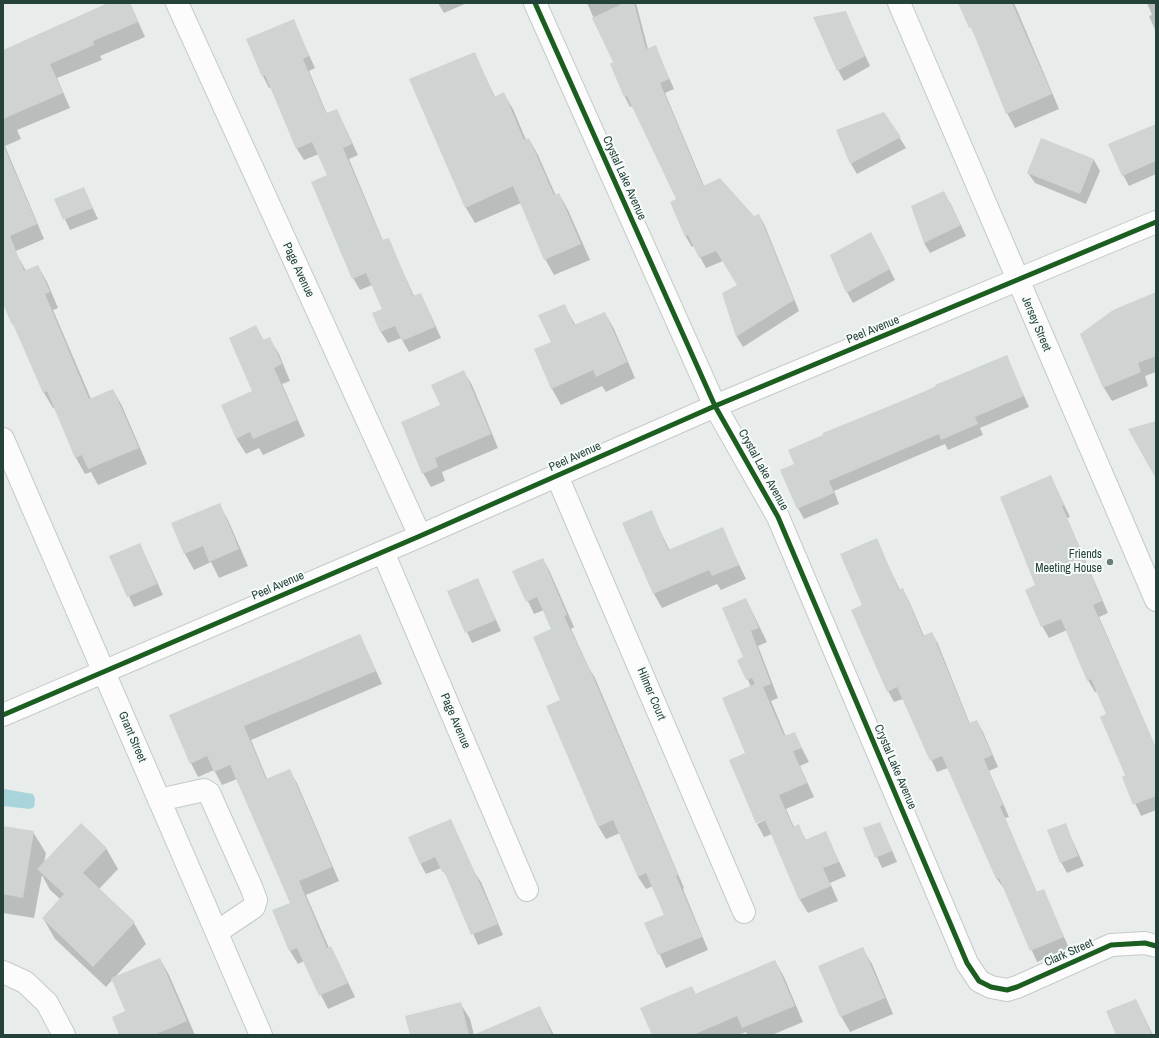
<!DOCTYPE html>
<html>
<head>
<meta charset="utf-8">
<style>
  body { margin:0 }
  #map { position:relative; width:1159px; height:1038px; overflow:hidden; background:#e8edeb; font-family:"Archivo Narrow",sans-serif }
  canvas { display:block }
  .frame { position:absolute; inset:0; border:4px solid #24423a; pointer-events:none }
</style>
</head>
<body>
<div id="map">
<canvas width="1159" height="1038"></canvas>
<div class="frame"></div>
</div>
<script>
const ctx = document.querySelector('canvas').getContext('2d');
ctx.lineJoin = 'round';
function fillPath(path, color) { ctx.fillStyle = color; ctx.fill(path, 'evenodd'); }
const shape = rows => new Path2D(rows.map(r => 'M' + r).join(''));
function strokePath(path, color, width, dash) { ctx.strokeStyle = color; ctx.lineWidth = width; ctx.lineCap = dash ? 'butt' : 'round'; ctx.setLineDash(dash || []); ctx.stroke(path); }
function drawText(font, color, halo, rows, align = 'center') {
  ctx.font = font + ' "Archivo Narrow",sans-serif'; ctx.lineWidth = 4; ctx.setLineDash([]); ctx.textBaseline = 'middle'; ctx.strokeStyle = halo; ctx.fillStyle = color; for (const [text, x, y, turn = 0] of rows) {
    ctx.save(); ctx.translate(x, y); ctx.rotate((+turn || 0) * Math.PI / 180); ctx.textAlign = isNaN(turn) ? turn : align; if (halo) ctx.strokeText(text, 0, 0); ctx.fillText(text, 0, 0); ctx.restore();
  }
}
fillPath(shape([
  [4,789,33,794,35,799,34,807,30,809,3,806]
]), '#a9d4db');
fillPath(shape([
  [105,3,130,3,145,37,100,56,102,60,57,78,70,108,17,130,21,139,5,146,44,239,4,256,3,56,106,5],
  [438,3,467,3,444,13],
  [587,3,636,3,648,49,655,46,674,89,665,93,704,186,754,217,759,215,765,226,799,311,743,347,737,337,723,294,738,286,723,261,706,268,694,246,692,247,686,237,671,202,677,199,633,106,630,107,625,97,614,63],
  [959,3,1014,3,1059,109,1015,128,1007,113,978,42],
  [1147,3,1156,3,1156,32,1149,16,1152,15],
  [846,13,870,66,844,81,838,70],
  [293,20,315,68,309,71,327,114,337,110,358,155,349,159,383,241,388,239,414,296,421,294,441,338,409,352,401,338,388,343,381,332,373,314,383,310,372,285,360,290,353,278,328,176,319,154,304,160,297,149,271,87,269,88,263,76],
  [474,53,495,97,504,94,513,109,526,140,529,139,538,155,556,196,559,194,568,210,590,260,554,275,545,259,521,203,475,223,466,208],
  [884,113,906,148,857,174,851,164],
  [1156,125,1156,174,1129,186,1123,175],
  [1042,139,1094,160,1100,171,1086,204,1035,183,1028,173],
  [83,188,98,219,70,230,56,200],
  [950,202,966,236,930,253,924,243],
  [877,244,895,280,853,303,847,292],
  [17,255,26,271,38,266,47,282,58,308,53,310,91,399,113,390,122,406,147,464,98,485,91,472,85,474,76,458,55,408,53,408,44,393,3,301,3,260],
  [1156,293,1156,372,1145,376,1148,386,1112,401,1104,388,1081,334],
  [564,305,576,326,605,313,614,329,635,378,606,392,602,386,561,405,552,389,535,350,552,342],
  [256,327,264,341,269,338,279,354,290,381,282,384,305,436,263,455,259,448,246,454,236,438,254,391],
  [1006,356,1029,407,980,428,983,435,948,450,945,444,834,491,839,504,804,519,798,508,795,464,825,435],
  [464,372,472,385,498,448,442,472,445,481,431,487,423,473,441,406],
  [1051,477,1070,517,1067,518,1108,613,1099,617,1156,748,1156,810,1141,816,1123,777,1126,776,1108,715,1097,691,1095,692,1088,680,1067,630,1049,638,1042,626,1036,586],
  [219,504,228,520,248,566,219,578,211,562,194,570,185,554,172,524],
  [651,512,670,551,722,529,746,579,721,590,717,584,662,608,654,594],
  [876,540,900,590,902,589,909,601,924,636,932,633,938,644,970,724,977,721,983,732,998,767,989,771,1009,817,1005,818,1037,893,1043,890,1069,948,1037,962,1005,890,997,879,948,768,937,772,903,699,894,702,888,691,864,606],
  [140,544,163,595,134,607,110,557],
  [543,559,550,572,574,627,571,629,588,666,595,678,684,888,683,889,708,950,666,968,645,923,665,915,653,886,646,889,638,877,620,833,606,839,598,826,562,700,552,629,544,610,534,614,514,572],
  [478,580,501,631,472,643,449,592],
  [746,599,767,642,758,646,778,698,771,701,786,737,794,733,809,762,800,766,814,797,786,809,794,827,798,826,806,840,825,832,846,876,830,883,838,901,808,913,800,900,772,834,764,837,757,824,770,818,756,823,730,760,747,753,751,687,739,660,745,658],
  [360,635,382,684,251,740,267,779,289,770,297,783,339,881,306,895,329,948,331,947,338,961,355,997,328,1009,304,961,298,964,290,951,291,903,237,779,222,785,214,770,198,777,191,763],
  [451,821,474,872,481,882,503,935,478,945,450,881,441,868,426,874,420,863],
  [880,823,897,862,882,868,864,829],
  [1065,824,1084,866,1067,873,1061,862],
  [3,827,33,832,46,853,44,863,106,848,118,869,99,889,134,923,146,944,114,978,160,959,169,975,195,1035,120,1035,126,1011,113,979,106,987,55,939,43,918,60,899,50,890,42,875,34,918,3,913],
  [862,948,872,964,893,1014,850,1032,841,1016],
  [775,961,784,977,803,1022,772,1035,747,1035,746,1032,739,1035,653,1035,692,987,696,995],
  [1136,1000,1153,1035,1117,1035],
  [460,1003,470,1019,474,1035,411,1035],
  [540,1008,554,1035,491,1035]
]), '#0003');
fillPath(shape([
  [108,3,130,3,138,22,93,41,94,45,50,64,63,93,3,119,3,50],
  [624,3,634,3,646,49,656,45,669,79,660,83,703,186,720,178,754,216,759,214,794,300,736,337,722,293,737,285,716,251,699,258,688,235,685,237,670,202,676,199,627,96,624,97,610,64,613,62,592,18],
  [958,3,1012,3,1052,94,1006,114,971,27,969,28],
  [846,11,865,56,837,71,813,17],
  [294,19,309,56,303,59,326,113,337,109,352,144,343,148,382,240,389,238,413,296,421,293,435,327,402,341,395,326,380,332,372,313,382,309,366,273,352,279,311,182,327,175,312,142,296,149,265,75,262,77,246,39],
  [475,52,494,97,504,92,524,140,529,138,554,195,559,193,581,244,544,260,513,186,465,208,409,79],
  [884,112,901,137,850,164,836,130],
  [1156,124,1156,161,1122,176,1108,144],
  [1041,138,1094,159,1080,194,1027,173],
  [3,144,37,224,10,236,24,271,38,265,50,292,45,294,89,399,113,389,139,448,88,469,82,455,75,458,47,391,43,393,13,324,12,325,3,304],
  [84,187,93,208,63,220,54,199],
  [944,191,961,225,924,243,911,206],
  [871,232,890,269,846,293,830,255],
  [1156,292,1156,356,1138,363,1141,372,1103,388,1080,334,1113,310],
  [565,304,574,325,605,312,627,362,596,377,593,370,551,389,534,349,551,342,538,315],
  [256,325,263,340,270,337,282,364,274,368,297,420,253,439,250,432,236,439,221,405,252,391,229,338],
  [1007,355,1024,396,975,417,978,424,941,440,939,434,829,481,834,493,797,509,780,470,794,464,788,450,823,435,823,433,936,387,935,385],
  [464,370,491,434,435,458,438,467,422,474,401,422,440,405,431,385],
  [1156,421,1156,479,1128,429],
  [1051,475,1064,505,1062,506,1102,601,1093,605,1156,748,1156,796,1133,805,1122,777,1125,775,1100,717,1106,714,1091,679,1087,681,1061,619,1041,627,1025,590,1035,585,1000,497],
  [220,503,239,549,209,562,203,546,184,554,171,523],
  [652,510,668,550,723,527,739,565,712,576,709,570,653,594,622,523],
  [877,538,899,590,903,588,923,636,932,632,969,723,977,720,992,755,984,759,1003,805,1000,806,1036,892,1044,889,1064,937,1030,951,999,878,996,879,942,756,930,761,897,687,887,692,851,610,862,605,840,554],
  [140,543,157,584,127,597,109,556],
  [543,558,567,615,564,616,587,665,588,665,678,875,676,876,702,937,658,955,644,923,664,915,646,873,638,877,613,820,598,827,546,706,560,700,533,637,551,629,537,597,526,602,512,571],
  [478,578,496,620,465,633,447,591],
  [746,598,759,628,751,631,771,684,763,687,784,736,795,732,802,748,793,751,807,783,779,795,793,827,799,824,805,840,826,831,839,862,823,868,831,886,799,900,765,820,756,823,729,760,745,753,722,698,755,684,752,678,746,680,737,660,743,657,722,608],
  [360,634,376,671,244,726,266,779,290,769,332,867,299,881,327,948,331,946,348,983,319,996,297,948,289,951,272,910,290,903,230,765,214,772,207,756,190,764,169,715],
  [451,819,498,924,471,935,444,871,442,872,435,857,420,864,408,837],
  [880,822,892,851,875,858,863,828],
  [81,823,107,848,83,873,135,922,93,967,42,918,64,894,37,869],
  [1066,823,1078,856,1060,863,1047,830],
  [3,826,34,831,23,898,3,894],
  [863,947,885,998,840,1017,818,966],
  [160,958,187,1021,154,1035,119,1035,112,1017,125,1011,111,978],
  [775,960,795,1006,742,1028,737,1016,693,1035,652,1035,640,1008,692,986,695,994],
  [1136,999,1152,1035,1116,1035,1106,1011],
  [461,1002,469,1035,410,1035,405,1016],
  [540,1006,552,1035,473,1035]
]), '#cfd4d2');
const minor = shape([
  [177,3,420,536],
  [535,3,715,406,778,517,967,963,979,981,991,987,1007,990,1017,987,1111,945,1145,943,1156,946],
  [899,3,1156,600],
  [3,439,261,1035],
  [557,476,744,912],
  [383,552,527,890],
  [3,715,420,536,715,406,1156,222],
  [159,800,204,790,209,793,252,889,256,900,254,907,217,932],
  [3,972,25,982,47,1003,64,1035]
]);
strokePath(minor, '#c5cac8', 24);
strokePath(minor, '#fcfcfc', 22);
strokePath(shape([
  [535,3,715,406,778,517,967,963,979,981,991,987,1007,990,1017,987,1111,945,1145,943,1156,946],
  [3,715,420,536,715,406,1156,222]
]), '#1b5e20', 5);
for (const [x, y, r, color] of [
  [1110,562,4,"#697e78"]
]) { const dot = new Path2D(); dot.arc(x, y, r, 0, 2 * Math.PI); ctx.fillStyle = color; ctx.fill(dot); strokePath(dot, '#f7fbf9', 1.5); }
drawText('12px', '#24423a', '#f7fbf9', [
  ["Crystal Lake Avenue",624,178,66],
  ["Page Avenue",298,270,65],
  ["Jersey Street",1036,324,67],
  ["Peel Avenue",873,330,-22],
  ["Peel Avenue",575,457,-24],
  ["Crystal Lake Avenue",763,470,61],
  ["Peel Avenue",278,586,-23],
  ["Hilmer Court",651,694,67],
  ["Page Avenue",455,721,67],
  ["Grant Street",132,737,67],
  ["Crystal Lake Avenue",895,767,67],
  ["Clark Street",1069,953,-24]
]);
drawText('12px', '#24423a', '#f7fbf9', [
  ["Friends",1102,555],
  ["Meeting House",1102,569]
], 'right');
</script>
</body>
</html>
